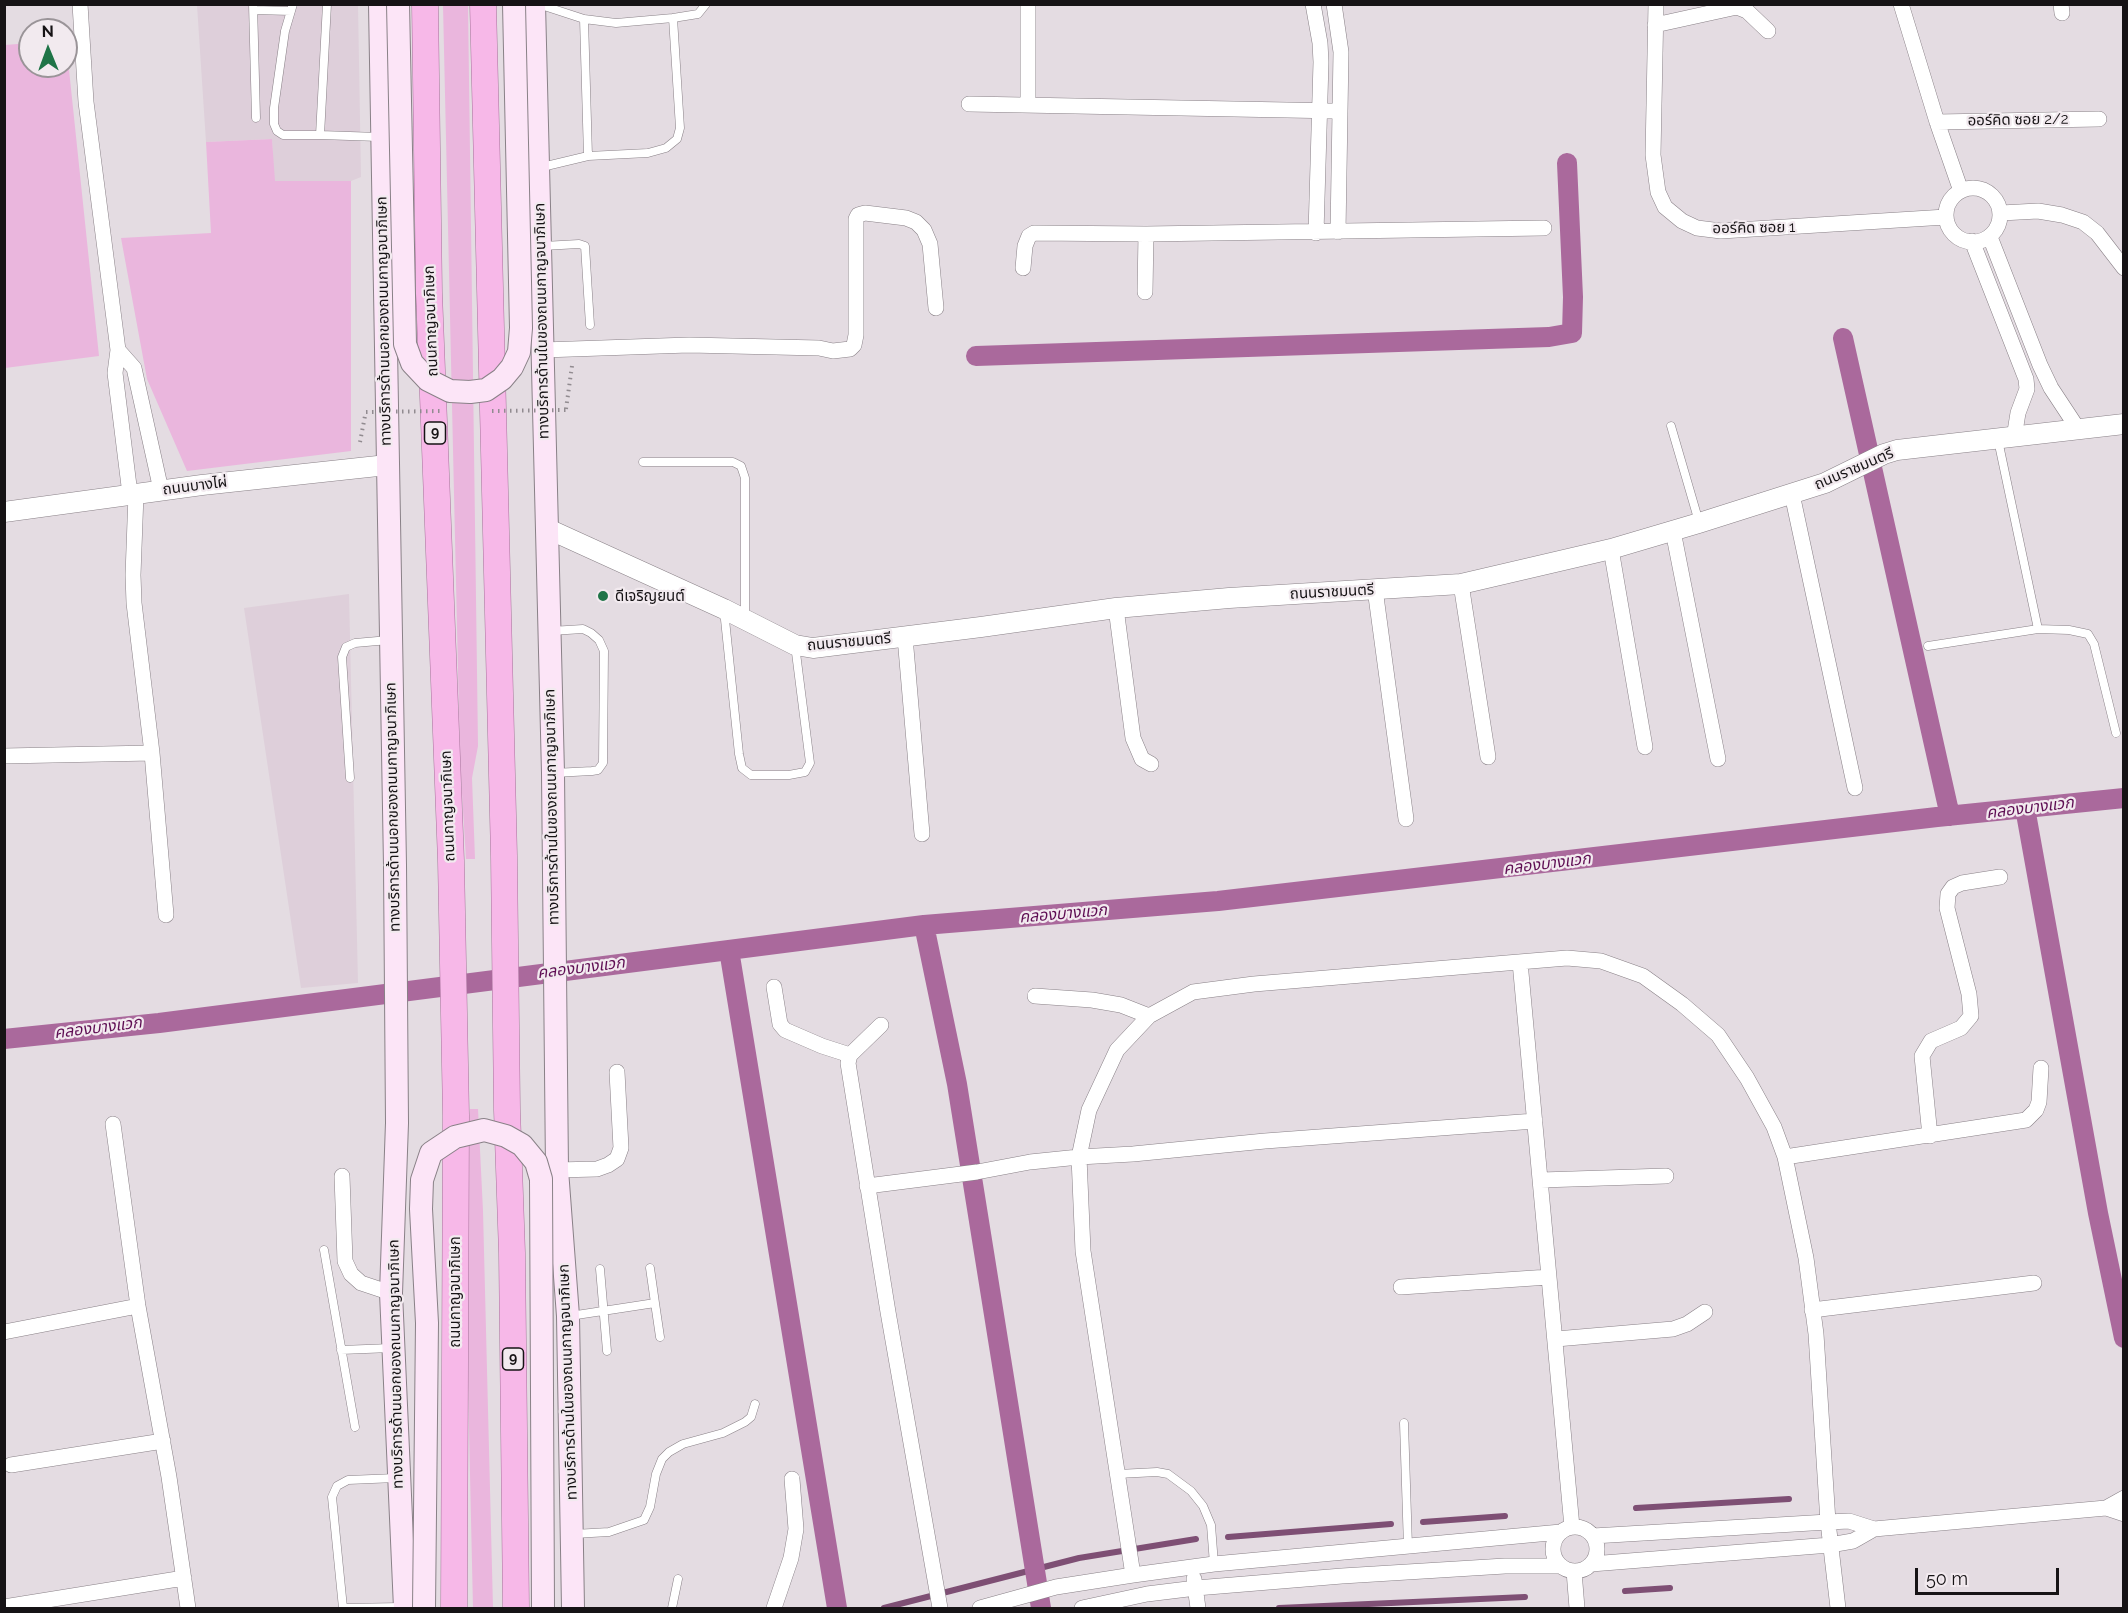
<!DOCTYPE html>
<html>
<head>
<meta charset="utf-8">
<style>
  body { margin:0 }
  #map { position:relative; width:2128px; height:1613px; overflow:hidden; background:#e4dce2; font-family:Raleway,sans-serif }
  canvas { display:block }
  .frame { position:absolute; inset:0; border:6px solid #161315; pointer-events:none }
  .north { position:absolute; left:18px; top:18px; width:60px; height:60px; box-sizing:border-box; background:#f2eaef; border:2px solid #9a9498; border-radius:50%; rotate:359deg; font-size:16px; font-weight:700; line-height:24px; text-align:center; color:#161315 }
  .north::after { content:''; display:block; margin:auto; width:21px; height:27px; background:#1f7447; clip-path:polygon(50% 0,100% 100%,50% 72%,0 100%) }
  .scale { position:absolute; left:1915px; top:1568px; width:144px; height:27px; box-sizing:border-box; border:3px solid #161315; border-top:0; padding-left:8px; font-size:18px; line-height:21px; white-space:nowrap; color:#161315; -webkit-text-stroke:4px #f2eaef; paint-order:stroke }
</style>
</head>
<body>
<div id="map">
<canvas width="2128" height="1613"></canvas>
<div class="frame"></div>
<div class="north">N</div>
<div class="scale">50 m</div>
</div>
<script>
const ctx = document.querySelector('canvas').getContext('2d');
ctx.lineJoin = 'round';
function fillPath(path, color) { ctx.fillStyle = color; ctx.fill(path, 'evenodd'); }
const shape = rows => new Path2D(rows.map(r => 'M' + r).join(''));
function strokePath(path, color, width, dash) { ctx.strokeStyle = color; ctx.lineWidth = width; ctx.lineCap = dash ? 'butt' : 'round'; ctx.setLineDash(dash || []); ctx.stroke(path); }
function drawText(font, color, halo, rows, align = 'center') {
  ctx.font = font + ' Raleway,"Noto Sans Thai",sans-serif'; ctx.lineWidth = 4.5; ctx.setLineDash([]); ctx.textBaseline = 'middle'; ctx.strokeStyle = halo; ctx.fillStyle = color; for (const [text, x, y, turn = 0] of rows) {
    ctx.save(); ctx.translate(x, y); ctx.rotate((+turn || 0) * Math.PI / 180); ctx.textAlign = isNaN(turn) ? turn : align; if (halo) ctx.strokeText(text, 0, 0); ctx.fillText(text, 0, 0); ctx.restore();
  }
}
fillPath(shape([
  [197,5,358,5,361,177,351,181,274,181,272,139,206,142],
  [349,594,358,983,301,988,244,608]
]), '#decfda');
fillPath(shape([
  [443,5,468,5,478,746,472,778,475,859,466,859,460,760],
  [66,41,99,356,5,368,5,45,30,43,30,66,66,66],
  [272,139,275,181,351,181,351,451,187,471,147,379,121,238,211,233,206,142],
  [470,1109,478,1109,483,1211,493,1608,473,1608,463,1162]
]), '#eab6dd');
strokePath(shape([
  [1636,1508,1789,1499],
  [1423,1522,1505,1516],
  [1228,1537,1391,1524],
  [1625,1591,1670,1588],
  [884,1608,1079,1558,1196,1539],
  [1279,1608,1525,1597]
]), '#7e4f74', 6);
strokePath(shape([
  [1843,338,1950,816],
  [976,356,1549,337,1572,333,1573,297,1567,163],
  [2025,808,2098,1213,2124,1338],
  [924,925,957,1084,1041,1608],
  [729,950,837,1608],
  [4,1039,159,1023,924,925,1218,901,1937,817,2124,798]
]), '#aa699c', 20);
const service = shape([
  [253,4,256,118],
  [293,4,285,31,274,108,274,124,277,131,283,135,320,135],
  [327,4,320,135,379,137],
  [538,4,584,19,588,156,542,167],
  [254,10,291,11],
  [673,18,698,14,706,4],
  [584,19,616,23,673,18,680,128,677,139,666,148,648,153,588,156],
  [543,246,579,244,585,246,590,325],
  [1671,426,1699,522],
  [1998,440,2038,629,2069,630,2088,634,2094,644,2116,733],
  [643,462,733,462,741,466,745,478,745,619],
  [724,610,739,754,742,768,751,775,789,775,805,772,810,763,795,645],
  [551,631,583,629,591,633,599,640,604,651,603,763,598,770,592,771,554,773],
  [1928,646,2038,629],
  [350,778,342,657,346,647,355,643,389,640],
  [324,1250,355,1427],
  [600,1269,607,1351],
  [655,1303,660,1337],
  [570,1316,655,1303,650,1268],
  [341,1350,391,1348],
  [1404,1423,1408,1547],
  [1118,1474,1157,1472,1168,1474,1191,1491,1203,1506,1211,1525,1214,1564],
  [396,1478,348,1480,337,1486,332,1497,343,1608,401,1607],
  [574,1534,609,1532,644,1520,650,1507,656,1474,662,1459,669,1452,683,1444,723,1433,745,1422,751,1417,755,1404],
  [672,1608,678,1579]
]);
const minor = shape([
  [80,4,86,102,118,350,115,373,130,494],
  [1313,4,1320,43,1321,62,1316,233],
  [1334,4,1341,52,1338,232],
  [1656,4,1653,155,1658,192,1665,207,1682,221,1697,228,1721,231,1946,217],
  [1901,4,1937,122,1961,191],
  [2061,4,2062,13],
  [1655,25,1737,7,1747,11,1768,31],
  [969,104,1340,111],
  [1028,105,1028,4],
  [1937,122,2099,119],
  '1946 215a27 27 0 1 1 54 0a27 27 0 1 1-54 0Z',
  [2001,213,2038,211,2062,215,2083,222,2097,233,2124,268],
  [1990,237,2040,365,2051,388,2078,429],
  [1972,241,2026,379,2027,389,2018,413,2014,438],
  [1023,268,1025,246,1029,236,1034,233,1146,234,1544,228],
  [1145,292,1146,234],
  [118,350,134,368,161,490],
  [543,350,689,345,819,348,833,351,850,349,854,345,856,335,856,219,858,215,865,213,906,218,916,222,924,230,930,244,936,308],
  [136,494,133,575,134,603,152,753,166,915],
  [1792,494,1855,788],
  [1673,531,1718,759],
  [1611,549,1645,747],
  [1461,584,1488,757],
  [1375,589,1406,819],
  [1116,608,1133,738,1142,759,1151,764],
  [905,637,922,834],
  [4,756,152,753],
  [1520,962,1572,1527],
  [774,987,780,1024,785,1030,822,1046,850,1055],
  [1035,996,1092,1000,1121,1005,1149,1016],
  [881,1025,850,1055,848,1063,888,1312,940,1608],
  [113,1124,138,1306,169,1477,188,1608],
  [1930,1136,1922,1056,1931,1041,1961,1028,1971,1016,1969,994,1947,908,1948,894,1953,887,1962,883,2000,877],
  [1785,1157,2026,1120,2036,1110,2039,1102,2041,1068],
  [557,1170,597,1169,608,1165,617,1159,621,1148,617,1072],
  [342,1176,345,1261,351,1274,361,1283,391,1293],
  [1541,1180,1666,1176],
  [867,1186,977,1172,1030,1162,1079,1157,1133,1154,1265,1141,1535,1121],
  [1401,1287,1549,1277],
  [1812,1310,2034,1283],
  [4,1332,138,1306],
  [1556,1339,1673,1329,1687,1324,1705,1312],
  [11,1465,163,1441],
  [2106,1508,2124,1514],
  '1553 1549a22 22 0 1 1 44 0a22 22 0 1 1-44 0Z',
  [1593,1536,1828,1522,1849,1521,1874,1529,2106,1508,2124,1498],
  [1591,1564,1830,1545,1853,1541,1874,1529],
  [1574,1571,1577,1608],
  [1133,1575,1083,1251,1079,1157,1089,1110,1117,1050,1149,1016,1193,992,1254,984,1567,958,1601,961,1643,976,1682,1004,1718,1035,1747,1078,1774,1127,1785,1157,1806,1258,1816,1334,1828,1522,1838,1608],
  [1194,1579,1198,1608],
  [4,1607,184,1578],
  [774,1608,791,1558,796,1529,792,1479],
  [980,1608,1056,1587,1133,1575,1214,1564,1561,1532],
  [1082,1608,1147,1594,1196,1588,1342,1576,1505,1566,1561,1566]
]);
const tertiary = shape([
  [4,512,202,485,387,465],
  [546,528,724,609,795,645,813,648,981,627,1116,608,1229,598,1461,584,1611,549,1699,523,1825,483,1884,454,1897,450,2124,424]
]);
const secondary = shape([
  [380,4,395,865,397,1123,391,1293,405,1608],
  [534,4,553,773,557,1170,568,1316,573,1608]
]);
const trunk = shape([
  [425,4,429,293,451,861,456,1115,454,1608],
  [483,4,504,856,507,1110,512,1253,516,1608]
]);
strokePath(service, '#898187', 9);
strokePath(minor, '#898187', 16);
strokePath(tertiary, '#898187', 21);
strokePath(secondary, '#898187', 24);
strokePath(trunk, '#a7739b', 27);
strokePath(shape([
  [566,409,572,366],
  [360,442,365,416]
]), '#918b90', 4, [1.5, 4.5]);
strokePath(service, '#fff', 8);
strokePath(minor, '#fff', 15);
strokePath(tertiary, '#fff', 20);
strokePath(secondary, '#fce5f7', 22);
strokePath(trunk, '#f7b8e8', 26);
const secondaryBridge = shape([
  [398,4,405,344,412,363,428,380,450,391,470,392,486,390,502,379,512,367,519,352,521,328,514,4],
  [424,1608,427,1323,421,1209,422,1180,431,1153,455,1137,484,1130,506,1136,522,1145,536,1162,541,1179,543,1608]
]);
strokePath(secondaryBridge, '#898187', 24, []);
strokePath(shape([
  [492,411,566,410],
  [366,412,443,411]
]), '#918b90', 4, [1.5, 4.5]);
strokePath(secondaryBridge, '#fce5f7', 22);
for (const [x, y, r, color] of [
  [603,596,6,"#1f7447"]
]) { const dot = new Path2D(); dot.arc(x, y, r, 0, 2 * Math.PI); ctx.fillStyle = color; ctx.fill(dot); strokePath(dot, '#f2eaef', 2); }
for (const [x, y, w] of [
  [435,433,21],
  [513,1359,21]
]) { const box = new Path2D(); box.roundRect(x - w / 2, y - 11, w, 22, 4.5); ctx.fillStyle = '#f2eaef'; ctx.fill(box); strokePath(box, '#161315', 1.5); }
drawText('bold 14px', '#161315', null, [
  ["9",435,433],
  ["9",513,1359]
]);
drawText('15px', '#161315', '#f2eaef', [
  ["ออร์คิด ซอย 2/2",2018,120,-1],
  ["ออร์คิด ซอย 1",1754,228,-1],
  ["ทางบริการด้านนอกของถนนกาญจนาภิเษก",384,321,-91],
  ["ถนนกาญจนาภิเษก",431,321,-92],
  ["ทางบริการด้านในของถนนกาญจนาภิเษก",542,321,-91],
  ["ถนนราชมนตรี",1854,469,-23],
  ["ถนนบางไผ่",195,486,-7],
  ["ถนนราชมนตรี",1332,592,-3],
  ["ถนนราชมนตรี",849,642,-5],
  ["ถนนกาญจนาภิเษก",448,806,-92],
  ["ทางบริการด้านนอกของถนนกาญจนาภิเษก",393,807,-91],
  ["ทางบริการด้านในของถนนกาญจนาภิเษก",552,807,-91],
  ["ถนนกาญจนาภิเษก",455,1292,-90],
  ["ทางบริการด้านนอกของถนนกาญจนาภิเษก",396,1364,-91],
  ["ทางบริการด้านในของถนนกาญจนาภิเษก",568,1382,-92]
]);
drawText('15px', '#161315', '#f2eaef', [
  ["ดีเจริญยนต์",615,596]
], 'left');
drawText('italic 16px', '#5e0d53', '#f2eaef', [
  ["คลองบางแวก",2030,808,-7],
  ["คลองบางแวก",1547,864,-7],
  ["คลองบางแวก",1063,914,-5],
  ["คลองบางแวก",581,968,-7],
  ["คลองบางแวก",98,1028,-7]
]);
</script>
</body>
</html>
